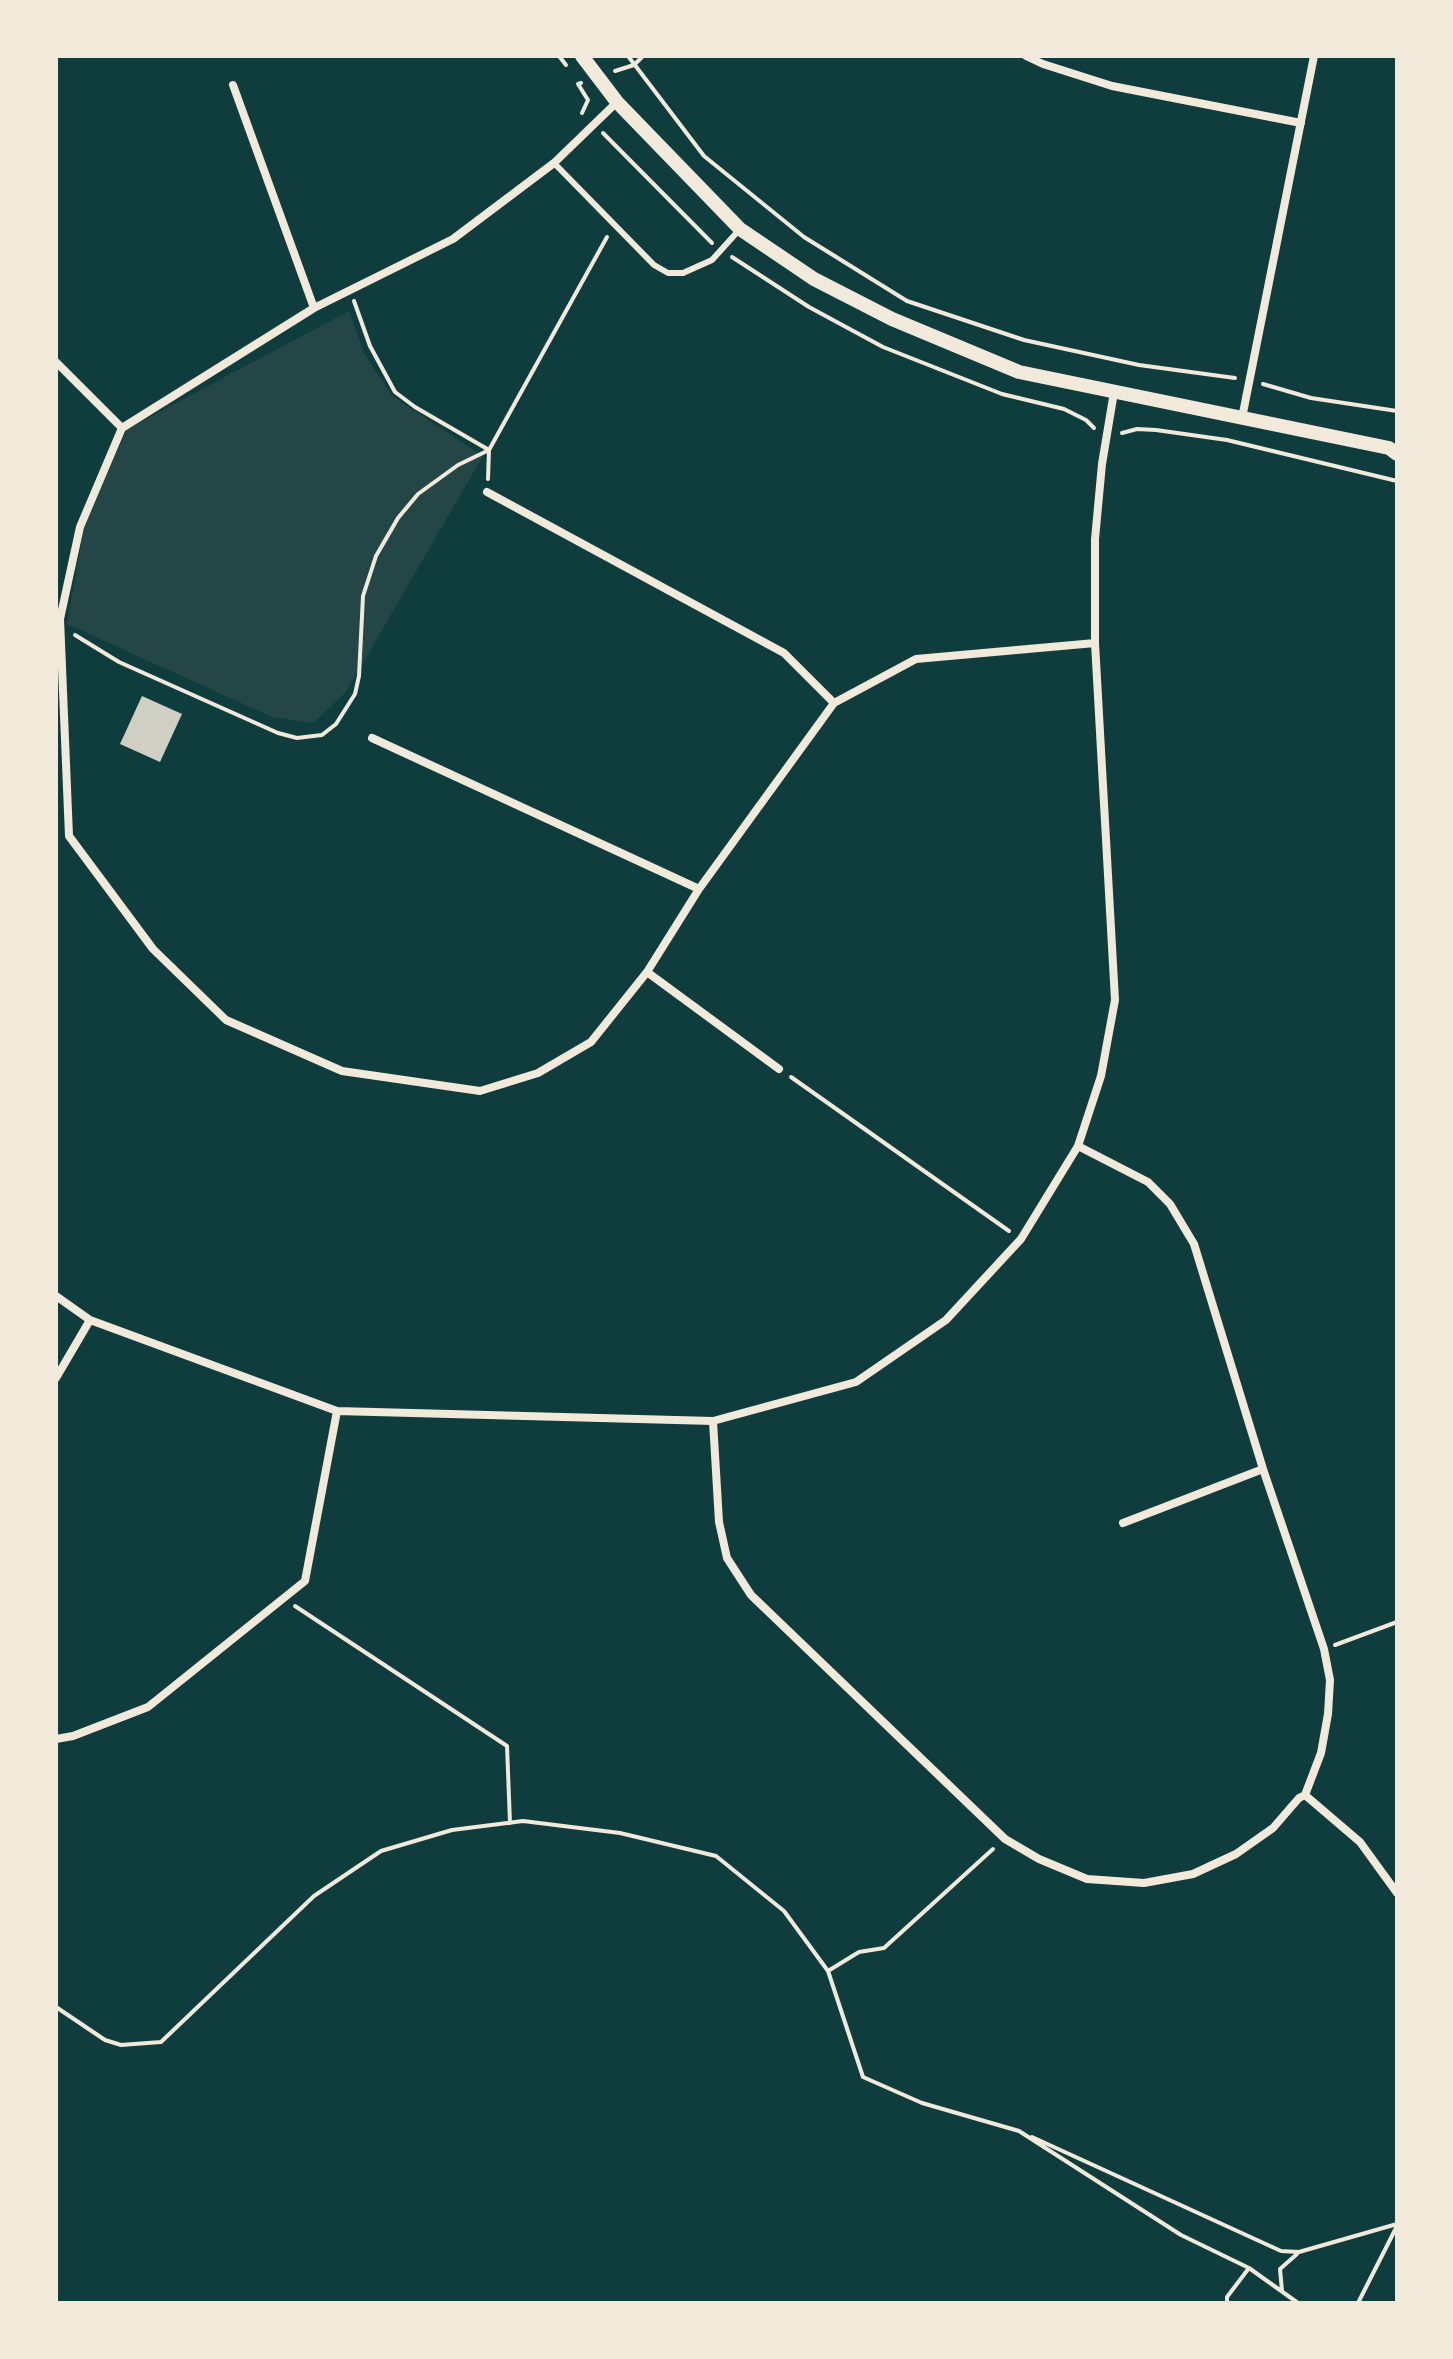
<!DOCTYPE html>
<html>
<head>
<meta charset="utf-8">
<style>
  body { margin:0 }
  #map { position:relative; width:1453px; height:2359px; overflow:hidden; background:#0f3d3e; font-family:Ubuntu,sans-serif }
  canvas { display:block }
  .frame { position:absolute; inset:0; border:58px solid #f1e9da; pointer-events:none }
</style>
</head>
<body>
<div id="map">
<canvas width="1453" height="2359"></canvas>
<div class="frame"></div>
</div>
<script>
const ctx = document.querySelector('canvas').getContext('2d');
ctx.lineJoin = 'round';
function fillPath(path, color) { ctx.fillStyle = color; ctx.fill(path, 'evenodd'); }
const shape = rows => new Path2D(rows.map(r => 'M' + r).join(''));
function strokePath(path, color, width, dash) { ctx.strokeStyle = color; ctx.lineWidth = width; ctx.lineCap = dash ? 'butt' : 'round'; ctx.setLineDash(dash || []); ctx.stroke(path); }
fillPath(shape([
  [349,311,364,353,392,396,483,456,346,692,313,723,272,717,67,624,84,528,127,429]
]), '#244646');
fillPath(shape([
  [142,696,182,714,160,762,120,744]
]), '#cfcfc3');
strokePath(shape([
  [559,56,566,65],
  [628,56,704,156,804,237,907,301,1024,340,1139,365,1235,378],
  [615,71,634,65,643,56],
  [581,83,578,84,588,100,582,113],
  [603,133,712,243],
  [732,257,809,307,883,347,1002,394,1064,409,1086,420,1094,428],
  [354,301,370,346,395,392,415,407,489,450,488,479],
  [1263,384,1311,398,1397,411],
  [1122,433,1137,429,1156,430,1227,440,1397,481],
  [75,635,119,662,278,733,297,738,322,735,336,724,355,694,359,676,363,596,376,556,398,518,418,494,458,465,489,450,607,237],
  [791,1077,1009,1231],
  [295,1606,507,1746,510,1823],
  [1335,1645,1397,1622],
  [828,1971,859,1952,884,1948,993,1849],
  [56,2007,105,2040,121,2045,161,2042,314,1896,381,1851,452,1830,523,1821,620,1833,716,1856,784,1911,828,1971,863,2077,922,2103,1019,2131,1181,2235,1249,2268,1298,2303],
  [1032,2137,1281,2251,1299,2252,1397,2224],
  [1282,2291,1280,2269,1297,2254],
  [1227,2303,1227,2297,1249,2268],
  [1358,2303,1397,2226]
]), '#f1e9da', 4);
strokePath(shape([
  [554,163,654,265,668,273,683,273,712,260,740,229]
]), '#f1e9da', 6);
strokePath(shape([
  [1026,56,1043,64,1112,86,1301,123],
  [233,85,314,308],
  [617,102,554,163,453,239,314,308,122,428,80,527,60,619,69,836,153,949,226,1020,342,1071,480,1091,538,1073,591,1042,647,972,699,889,834,703,916,659,1095,643],
  [56,362,122,428],
  [1242,418,1314,56],
  [487,492,784,653,834,703],
  [372,738,699,889],
  [647,972,779,1069],
  [56,1296,90,1320,337,1411,713,1421,856,1382,946,1320,1021,1239,1078,1146,1101,1076,1115,1000,1095,643,1095,539,1102,464,1114,392],
  [56,1378,90,1320],
  [713,1421,719,1522,727,1558,751,1595,1005,1839,1039,1859,1087,1879,1144,1883,1193,1874,1236,1854,1273,1828,1299,1798,1305,1795,1321,1753,1328,1714,1330,1680,1324,1649,1263,1469,1194,1244,1170,1204,1148,1182,1078,1146],
  [1123,1523,1263,1469],
  [56,1739,73,1736,148,1707,305,1581,337,1411],
  [1305,1795,1360,1842,1397,1893]
]), '#f1e9da', 8);
strokePath(shape([
  [582,56,617,102,740,229,814,279,892,319,1019,372,1389,448,1397,454]
]), '#f1e9da', 14);
</script>
</body>
</html>
